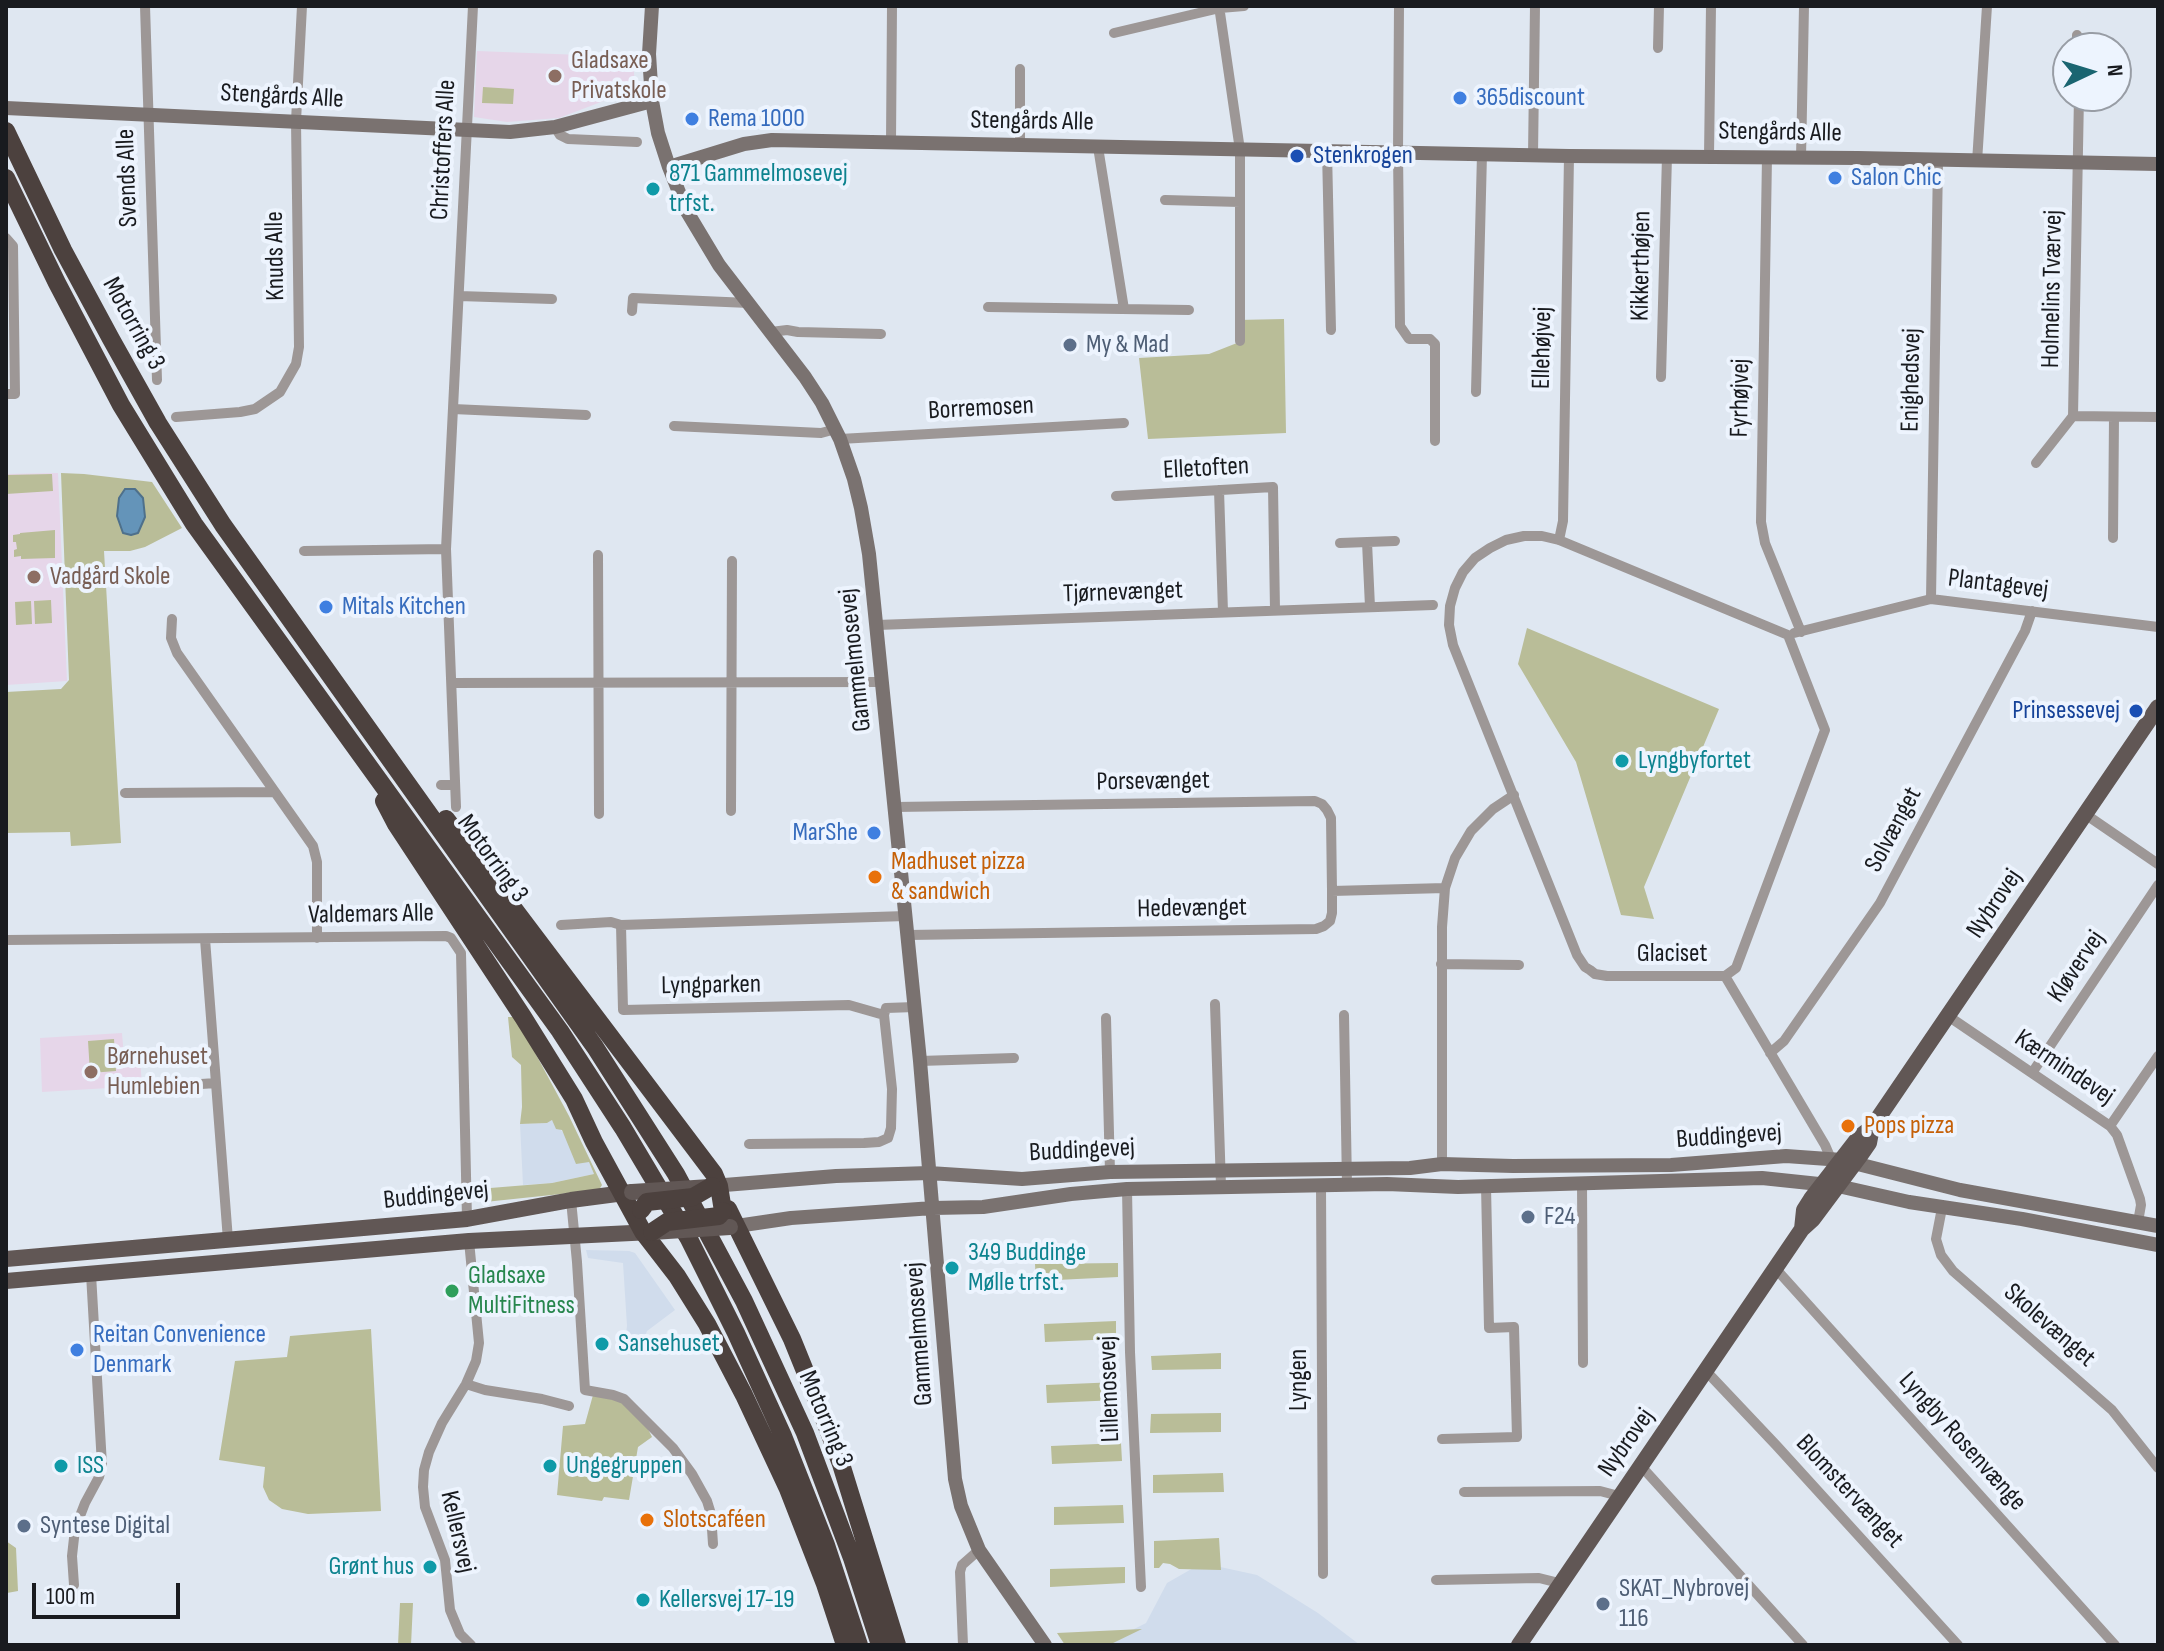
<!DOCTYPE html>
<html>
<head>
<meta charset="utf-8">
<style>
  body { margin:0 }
  #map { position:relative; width:2164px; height:1651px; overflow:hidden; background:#dfe7f1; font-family:"Sofia Sans Condensed",sans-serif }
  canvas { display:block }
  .frame { position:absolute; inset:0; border:8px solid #191b1f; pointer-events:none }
  .north { position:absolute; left:2052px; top:32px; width:80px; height:80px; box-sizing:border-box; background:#edf4fe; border:2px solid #989da5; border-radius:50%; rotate:86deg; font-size:22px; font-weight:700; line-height:32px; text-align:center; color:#191b1f }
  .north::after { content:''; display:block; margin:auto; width:28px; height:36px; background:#1a6571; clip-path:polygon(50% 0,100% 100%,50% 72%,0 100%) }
  .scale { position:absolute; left:32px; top:1583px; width:148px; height:36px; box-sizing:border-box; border:4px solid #191b1f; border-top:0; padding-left:10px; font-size:24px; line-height:28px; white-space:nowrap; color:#191b1f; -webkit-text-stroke:6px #edf4fe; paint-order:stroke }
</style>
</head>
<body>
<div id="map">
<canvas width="2164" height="1651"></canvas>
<div class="frame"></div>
<div class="north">N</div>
<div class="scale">100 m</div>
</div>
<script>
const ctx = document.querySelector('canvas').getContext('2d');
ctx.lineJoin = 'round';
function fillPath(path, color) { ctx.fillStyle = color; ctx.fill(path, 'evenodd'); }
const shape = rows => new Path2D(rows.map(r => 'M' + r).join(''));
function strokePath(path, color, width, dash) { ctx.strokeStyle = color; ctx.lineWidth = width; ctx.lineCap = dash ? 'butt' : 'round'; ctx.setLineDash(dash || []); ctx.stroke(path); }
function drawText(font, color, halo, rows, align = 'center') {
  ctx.font = font + ' "Sofia Sans Condensed",sans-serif'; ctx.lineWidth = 8; ctx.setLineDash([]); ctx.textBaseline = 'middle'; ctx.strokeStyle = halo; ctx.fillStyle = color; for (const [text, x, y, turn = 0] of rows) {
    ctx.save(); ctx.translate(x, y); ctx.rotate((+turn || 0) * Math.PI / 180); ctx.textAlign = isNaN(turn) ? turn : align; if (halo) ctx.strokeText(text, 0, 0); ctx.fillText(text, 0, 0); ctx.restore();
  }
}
fillPath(shape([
  [552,1120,589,1162,594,1174,552,1183,523,1185,520,1124,547,1123],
  [586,1250,629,1251,635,1253,675,1310,647,1331,640,1351,636,1354,630,1353,625,1342,627,1326,623,1263,588,1258],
  [1202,1563,1257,1575,1318,1613,1360,1645,1102,1645,1146,1623,1167,1583]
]), '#d0dcec');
fillPath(shape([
  [477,51,633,57,635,89,559,118,507,122,474,117],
  [58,473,67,681,6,685,6,474],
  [122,1033,124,1057,140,1057,142,1086,42,1092,40,1038]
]), '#e6d6e9');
fillPath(shape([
  [483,87,514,89,513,104,482,103],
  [1284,319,1286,433,1148,439,1139,358,1209,354,1237,343,1237,320],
  [61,473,84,474,152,482,182,528,145,547,130,551,104,551,121,843,71,846,70,832,6,833,6,692,61,689,69,680],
  [52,474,53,491,6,494,6,475],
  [55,530,55,558,21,559,21,556,14,557,14,550,17,549,16,542,13,542,13,535,20,534,20,533],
  [51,600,52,623,35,624,34,601],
  [31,601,32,624,16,625,15,602],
  [1527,628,1719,709,1644,887,1654,919,1621,915,1576,762,1518,664],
  [508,1017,515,1017,525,1034,569,1116,602,1185,599,1190,485,1202,481,1199,478,1189,552,1183,594,1174,589,1162,576,1164,562,1130,556,1129,552,1120,547,1123,520,1124,522,1107,521,1065,512,1057],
  [114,1039,116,1071,90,1073,88,1041],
  [1118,1263,1118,1277,1036,1281,1035,1264],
  [1116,1321,1116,1339,1045,1342,1044,1324],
  [371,1329,381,1511,308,1514,282,1509,269,1500,263,1487,265,1467,219,1460,235,1361,287,1357,290,1336],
  [1221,1353,1221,1369,1152,1370,1151,1356],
  [1118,1382,1119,1400,1047,1403,1046,1385],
  [593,1395,620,1401,648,1429,652,1437,638,1447,629,1500,604,1497,602,1501,557,1495,563,1426,585,1424],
  [1221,1413,1221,1432,1150,1433,1151,1414],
  [1121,1443,1122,1461,1052,1464,1051,1446],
  [1223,1473,1224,1492,1153,1493,1153,1475],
  [1123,1505,1124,1523,1054,1525,1054,1507],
  [1219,1538,1221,1570,1179,1569,1170,1564,1163,1563,1159,1568,1154,1568,1154,1541],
  [6,1541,16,1548,18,1591,7,1593,6,1599],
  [1125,1567,1125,1583,1050,1587,1050,1569],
  [400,1603,413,1603,411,1645,398,1645],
  [1142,1629,1109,1645,1065,1645,1057,1633]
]), '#b9bd98');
const water = shape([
  [125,489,135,489,143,498,145,517,138,533,131,535,123,533,117,516,119,498,125,489]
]);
fillPath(water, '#6494b9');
strokePath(water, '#4e708b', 2);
strokePath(shape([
  [145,6,157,380],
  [1219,6,1240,150,1240,341],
  [1399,6,1398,152,1400,326,1409,339,1430,339,1435,344,1435,441],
  [1114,33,1220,8,1244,6],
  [1658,48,1659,6],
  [2077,48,2077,35],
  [555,127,560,135,568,139,637,142],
  [891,142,892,6],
  [1020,145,1020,69],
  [1098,147,1124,309],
  [1327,151,1331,330],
  [1533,155,1535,6],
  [1709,156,1711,6],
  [1767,157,1761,522,1765,543,1801,632],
  [1801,158,1804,6],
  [1977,162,1987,6],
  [1165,200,1240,202],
  [6,238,13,246,15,394,6,394],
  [459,296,552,299],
  [988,307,1189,310],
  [632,311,633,298,749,303],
  [771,332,787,330,798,332,881,334],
  [140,349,156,349],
  [1661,377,1667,156],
  [1476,392,1482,154],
  [453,409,586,415],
  [2073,416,2079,96],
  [176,417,240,412,255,409,280,392,296,364,299,347,296,121,302,6],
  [674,426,821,433,836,429],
  [840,439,1124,423],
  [2036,463,2073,416,2158,417],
  [1219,490,1223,612],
  [1116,496,1273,487,1275,610],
  [1524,536,1542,536,1559,540,1788,635,1825,730,1736,968,1725,976,1607,976,1595,974,1590,970,1585,967,1577,955,1453,645,1449,625,1450,606,1455,588,1463,572,1475,558,1490,548,1506,540,1524,536],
  [2113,538,2114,417],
  [1559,540,1563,521,1569,156],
  [1367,542,1370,607],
  [1340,543,1395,541],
  [304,551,446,549],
  [598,555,599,814],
  [1931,599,1938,161],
  [172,619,171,638,177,653,313,846,317,862,317,938],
  [877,625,1433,605],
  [1794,633,1931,599,2158,627],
  [452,683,882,682],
  [441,785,455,785],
  [125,793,275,792],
  [456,807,446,549,473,6],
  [895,807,1315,801,1322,804,1327,810,1331,818,1332,891],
  [731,811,732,561],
  [2085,814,2158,864],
  [561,925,611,922,621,925],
  [908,935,1316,929,1324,926,1330,921,1332,913,1332,891,1445,888],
  [205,939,228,1240],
  [6,940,446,936,451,938,461,953,467,1219],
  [1441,964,1519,965],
  [1725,976,1825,1145,1831,1159],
  [1215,1004,1221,1186],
  [884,1015,849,1005,623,1010,621,925,906,916],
  [884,1015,886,1008,915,1007],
  [1344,1015,1347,1185],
  [1948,1016,2110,1126,2117,1135,2140,1199,2141,1205,2138,1222],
  [1106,1018,1110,1172],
  [1770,1053,1784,1041,1880,903,2025,631,2032,611],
  [920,1061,1014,1058],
  [2032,1073,2158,885],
  [112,1090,216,1083],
  [2110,1126,2158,1056],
  [749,1144,864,1143,879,1142,888,1138,891,1128,892,1089,884,1015],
  [1442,1164,1442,927,1445,888,1455,858,1471,831,1493,809,1514,795],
  [1582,1182,1583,1363],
  [1321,1185,1323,1574],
  [1127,1189,1130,1352,1141,1587],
  [571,1200,577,1262,585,1390,613,1395,624,1399,673,1448,692,1474,707,1501,711,1514,713,1544],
  [1942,1208,1936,1239,1941,1255,1953,1271,2112,1410,2158,1468],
  [469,1241,479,1343,476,1361,466,1384,442,1423,429,1452,424,1470,423,1487,425,1507,445,1560,450,1610,460,1634,471,1645],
  [1776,1269,2115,1645],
  [1706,1371,1776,1445,1958,1645],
  [466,1384,485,1390,542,1399,569,1406],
  [1442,1439,1517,1437,1514,1327,1489,1328,1486,1186],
  [1641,1466,1803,1645],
  [1464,1492,1600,1491,1619,1496],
  [1436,1580,1539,1578,1559,1583],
  [74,1585,72,1556,75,1529,85,1503,99,1477,102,1465,91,1274],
  [963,1645,960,1572,962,1565,979,1550]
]), '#9d9796', 10);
strokePath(shape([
  [652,6,649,54,652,101,658,133,669,167,686,210,719,265,805,377,822,403,840,439,854,479,861,508,869,554,920,1061,955,1479,961,1506,979,1550,1045,1645],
  [6,108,510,132,555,127,652,101],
  [669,167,744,144,772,140,1569,156,1858,158,2158,164],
  [712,1186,836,1176,929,1173,1022,1179,1110,1172,1410,1168,1442,1164,1513,1166,1671,1165,1786,1156,1842,1160,1960,1190,2158,1226],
  [730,1227,791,1218,933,1208,983,1207,1071,1194,1127,1189,1387,1184,1458,1187,1762,1178,1838,1186,1909,1202,2022,1219,2158,1245]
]), '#7a7270', 14);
strokePath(shape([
  [1802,1229,1804,1210,1811,1199,1859,1137,1872,1127,2158,707],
  [6,1259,467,1219,571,1200,632,1192],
  [6,1281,469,1241,652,1232],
  [1519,1645,1802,1229,1813,1219,1860,1156,1869,1143,1872,1127]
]), '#615755', 16);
strokePath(shape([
  [6,131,63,250,111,339,158,423,223,525,595,1047,676,1174,744,1301,805,1433,852,1558,880,1645],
  [6,178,57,283,121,405,194,524,560,1031,623,1128,689,1239,736,1333,783,1436,826,1545,859,1645],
  [384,801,396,824,523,1017,574,1099,594,1142,643,1232,677,1276,707,1324,744,1395,788,1489,825,1584,845,1645],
  [446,819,714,1174,719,1186,723,1211],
  [728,1209,792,1339,820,1408,841,1464,897,1645]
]), '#4c413e', 18);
strokePath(shape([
  [632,1192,710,1187],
  [652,1232,730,1227]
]), '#615755', 16);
strokePath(shape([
  [641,1210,647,1202,693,1197,712,1186],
  [652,1232,667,1222,719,1216,723,1211]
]), '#4c413e', 18);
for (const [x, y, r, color] of [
  [555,76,8,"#8d6e63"],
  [1460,98,8,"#3f7fe0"],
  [692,119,8,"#3f7fe0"],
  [1297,156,8,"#1a4fb4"],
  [1835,178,8,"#3f7fe0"],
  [653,189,8,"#0f9aa8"],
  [1070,345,8,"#5c6f8a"],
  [34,577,8,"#8d6e63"],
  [326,607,8,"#3f7fe0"],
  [2136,711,8,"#1a4fb4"],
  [1622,761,8,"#0f9aa8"],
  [874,833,8,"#3f7fe0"],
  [875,877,8,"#e8710a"],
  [91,1072,8,"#8d6e63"],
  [1848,1126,8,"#e8710a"],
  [1528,1217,8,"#5c6f8a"],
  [952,1268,8,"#0f9aa8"],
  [452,1291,8,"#2e9e5b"],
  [602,1344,8,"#0f9aa8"],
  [77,1350,8,"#3f7fe0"],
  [61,1466,8,"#0f9aa8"],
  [550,1466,8,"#0f9aa8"],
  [647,1520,8,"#e8710a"],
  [24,1526,8,"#5c6f8a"],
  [430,1567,8,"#0f9aa8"],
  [643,1600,8,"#0f9aa8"],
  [1603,1604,8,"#5c6f8a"]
]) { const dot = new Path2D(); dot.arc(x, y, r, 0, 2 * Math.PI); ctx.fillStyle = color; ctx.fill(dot); strokePath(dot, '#edf4fe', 3); }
drawText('26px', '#785e54', '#edf4fe', [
  ["Gladsaxe",571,61],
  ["Privatskole",571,91],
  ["Vadgård Skole",50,577],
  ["Børnehuset",107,1057],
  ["Humlebien",107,1087]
], 'left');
drawText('26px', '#191b1f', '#edf4fe', [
  ["Stengårds Alle",282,97,3],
  ["Stengårds Alle",1032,122,1],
  ["Stengårds Alle",1780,133,1],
  ["Christoffers Alle",444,150,-87],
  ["Svends Alle",128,178,-92],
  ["Knuds Alle",276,256,-91],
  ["Kikkerthøjen",1642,266,-89],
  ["Holmelins Tværvej",2053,289,-89],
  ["Motorring 3",133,324,61],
  ["Ellehøjvej",1543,348,-89],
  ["Enighedsvej",1912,380,-89],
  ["Fyrhøjvej",1741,398,-89],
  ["Borremosen",981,409,-3],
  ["Elletoften",1206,469,-3],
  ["Plantagevej",1998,585,7],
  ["Tjørnevænget",1123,593,-2],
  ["Gammelmosevej",856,660,-96],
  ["Porsevænget",1153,782,-1],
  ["Solvænget",1894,830,-62],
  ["Motorring 3",492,859,54],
  ["Nybrovej",1995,904,-56],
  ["Hedevænget",1192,909,-1],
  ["Valdemars Alle",371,915,-1],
  ["Glaciset",1672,954],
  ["Kløvervej",2077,967,-56],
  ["Lyngparken",711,986,-1],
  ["Kærmindevej",2064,1068,34],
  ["Buddingevej",1729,1137,-4],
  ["Buddingevej",1082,1151,-3],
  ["Buddingevej",436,1196,-6],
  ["Skolevænget",2049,1326,41],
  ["Gammelmosevej",920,1334,-94],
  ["Lyngen",1299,1380,-90],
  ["Lillemosevej",1110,1389,-92],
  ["Motorring 3",825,1419,67],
  ["Lyngby Rosenvænge",1962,1442,48],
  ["Nybrovej",1627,1443,-55],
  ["Blomstervænget",1849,1492,47],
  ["Kellersvej",457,1532,77]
]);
drawText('26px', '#366cbe', '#edf4fe', [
  ["365discount",1476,98],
  ["Rema 1000",708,119],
  ["Salon Chic",1851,178],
  ["Mitals Kitchen",342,607],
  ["MarShe",858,833,"right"],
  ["Reitan Convenience",93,1335],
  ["Denmark",93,1365]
], 'left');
drawText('26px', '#164399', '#edf4fe', [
  ["Stenkrogen",1313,156],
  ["Prinsessevej",2120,711,"right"]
], 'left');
drawText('26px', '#0d838f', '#edf4fe', [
  ["871 Gammelmosevej",669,174],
  ["trfst.",669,204],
  ["Lyngbyfortet",1638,761],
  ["349 Buddinge",968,1253],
  ["Mølle trfst.",968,1283],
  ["Sansehuset",618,1344],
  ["ISS",77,1466],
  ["Ungegruppen",566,1466],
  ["Grønt hus",414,1567,"right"],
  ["Kellersvej 17-19",659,1600]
], 'left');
drawText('26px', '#4e5e75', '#edf4fe', [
  ["My & Mad",1086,345],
  ["F24",1544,1217],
  ["Syntese Digital",40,1526],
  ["SKAT_Nybrovej",1619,1589],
  ["116",1619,1619]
], 'left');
drawText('26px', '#c56008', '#edf4fe', [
  ["Madhuset pizza",891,862],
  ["& sandwich",891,892],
  ["Pops pizza",1864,1126],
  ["Slotscaféen",663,1520]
], 'left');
drawText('26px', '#27864d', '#edf4fe', [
  ["Gladsaxe",468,1276],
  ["MultiFitness",468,1306]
], 'left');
</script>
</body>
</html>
